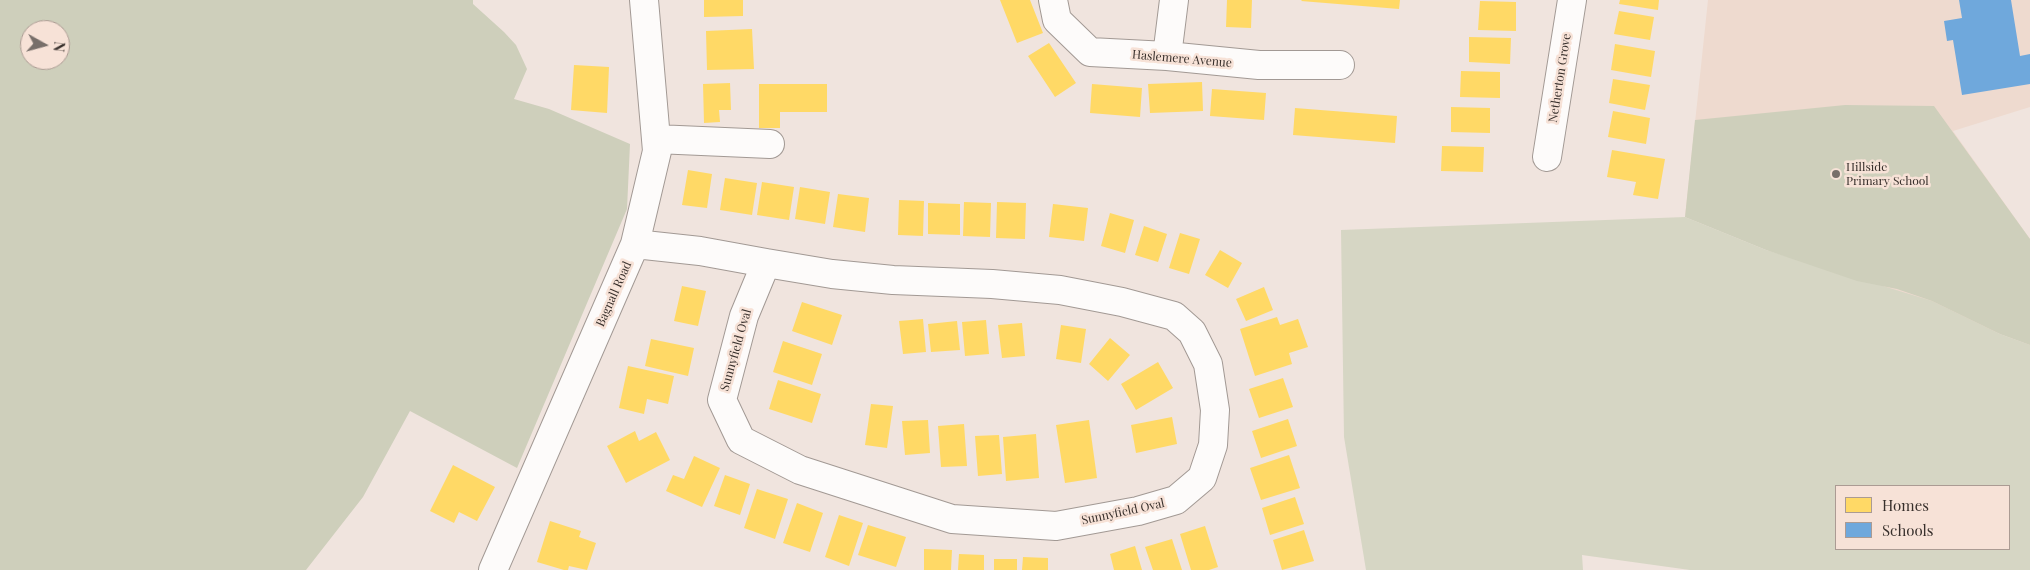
<!DOCTYPE html>
<html>
<head>
<meta charset="utf-8">
<style>
  body { margin:0 }
  #map { position:relative; width:2030px; height:570px; overflow:hidden; background:#f0e4de; font-family:"Playfair Display",serif }
  canvas { display:block }
  .legend { position:absolute; left:1835px; top:485px; width:175px; height:65px; box-sizing:border-box; background:#f7e2d7; border:1px solid #ab9b93; margin:0; padding:6px 9px; list-style:none; font-size:15px; color:#38302c }
  .legend li { display:flex; align-items:center; gap:10px; height:25px }
  .legend b { width:25px; border:1px solid #ab9b93 }
  .north { position:absolute; left:20px; top:20px; width:50px; height:50px; box-sizing:border-box; background:#f7e2d7; border:1px solid #ab9b93; border-radius:50%; rotate:97deg; font-size:14px; font-weight:700; line-height:20px; text-align:center; color:#38302c }
  .north::after { content:''; display:block; margin:auto; width:18px; height:22px; background:#786f6a; clip-path:polygon(50% 0,100% 100%,50% 72%,0 100%) }
</style>
</head>
<body>
<div id="map">
<canvas width="2030" height="570"></canvas>
<ul class="legend">
<li><b style="height:14px;background:#ffd966"></b>Homes</li>
<li><b style="height:14px;background:#6fa8dc"></b>Schools</li>
</ul>
<div class="north">N</div>
</div>
<script>
const ctx = document.querySelector('canvas').getContext('2d');
ctx.lineJoin = 'round';
function fillPath(path, color) { ctx.fillStyle = color; ctx.fill(path, 'evenodd'); }
const shape = rows => new Path2D(rows.map(r => 'M' + r).join(''));
function strokePath(path, color, width, dash) { ctx.strokeStyle = color; ctx.lineWidth = width; ctx.lineCap = dash ? 'butt' : 'round'; ctx.setLineDash(dash || []); ctx.stroke(path); }
function drawText(font, color, halo, rows, align = 'center') {
  ctx.font = font + ' "Playfair Display",serif'; ctx.lineWidth = 5; ctx.setLineDash([]); ctx.textBaseline = 'middle'; ctx.strokeStyle = halo; ctx.fillStyle = color; for (const [text, x, y, turn = 0] of rows) {
    ctx.save(); ctx.translate(x, y); ctx.rotate((+turn || 0) * Math.PI / 180); ctx.textAlign = isNaN(turn) ? turn : align; if (halo) ctx.strokeText(text, 0, 0); ctx.fillText(text, 0, 0); ctx.restore();
  }
}
fillPath(shape([
  [1708,0,2030,0,2030,107,1953,131,2030,239,2030,345,1685,217]
]), '#eedacf');
fillPath(shape([
  [1685,217,1766,250,1932,301,2000,334,2030,345,2030,570,1690,570,1582,555,1583,570,1366,570,1344,437,1341,230],
  [1836,486,2009,486,2009,549,1836,549]
]), '#d6d6c4');
fillPath(shape([
  [0,0,473,0,473,4,504,32,516,45,527,69,514,99,549,109,630,144,627,209,517,468,410,411,363,497,306,570,0,570],
  [30,30,60,30,60,60,30,60],
  [1845,105,1934,106,2030,239,2030,345,2000,334,1932,301,1897,289,1857,281,1766,250,1685,217,1695,120]
]), '#cecfbb');
fillPath(shape([
  [704,0,743,0,743,16,704,17],
  [1000,0,1030,0,1043,33,1017,43],
  [1227,0,1252,0,1251,28,1226,27],
  [1302,0,1400,0,1399,9,1301,1],
  [1620,0,1659,0,1658,10,1619,4],
  [1480,1,1516,2,1516,31,1478,30],
  [1619,11,1654,17,1650,40,1614,34],
  [752,29,754,69,707,70,706,31],
  [1469,37,1511,38,1510,64,1469,62],
  [1049,43,1076,83,1055,97,1028,56],
  [1615,44,1655,51,1651,77,1611,70],
  [574,65,609,67,607,113,571,110],
  [1461,71,1500,72,1500,98,1460,97],
  [1613,79,1650,85,1645,110,1609,103],
  [1202,82,1203,111,1150,113,1148,84],
  [730,83,731,110,719,110,720,122,704,123,703,84],
  [759,84,827,84,827,112,780,112,780,128,759,128],
  [1092,84,1142,88,1140,117,1090,113],
  [1212,89,1266,93,1264,120,1210,116],
  [1451,107,1490,108,1490,133,1451,132],
  [1295,108,1397,116,1395,143,1293,135],
  [1613,111,1650,118,1646,144,1608,137],
  [1442,146,1484,147,1483,172,1441,171],
  [1612,150,1665,159,1658,199,1633,195,1636,182,1607,177],
  [688,170,712,174,707,208,682,205],
  [725,178,757,183,752,215,720,210],
  [762,182,794,187,789,220,757,215],
  [800,187,830,192,825,224,795,219],
  [838,194,869,198,865,232,833,227],
  [899,200,924,201,923,236,898,235],
  [964,202,991,203,990,237,963,236],
  [997,202,1026,203,1025,239,996,238],
  [928,203,960,204,960,235,928,234],
  [1053,204,1088,208,1084,241,1049,237],
  [1110,213,1134,220,1125,253,1101,246],
  [1144,226,1167,234,1158,262,1135,255],
  [1180,233,1200,239,1189,274,1169,268],
  [1220,250,1242,263,1228,288,1205,275],
  [682,286,706,291,698,326,674,321],
  [1264,287,1273,310,1246,321,1236,299],
  [802,302,842,315,832,345,792,331],
  [1277,317,1280,325,1298,319,1308,347,1289,353,1292,364,1255,376,1240,329],
  [923,319,926,352,903,354,899,321],
  [986,320,989,354,965,356,962,322],
  [957,321,960,350,931,352,928,324],
  [1022,323,1025,356,1002,358,998,325],
  [1061,325,1086,329,1081,363,1056,359],
  [1110,338,1130,355,1108,381,1089,364],
  [651,339,694,348,688,376,645,366],
  [783,341,822,354,812,385,773,372],
  [1158,362,1173,388,1136,410,1121,384],
  [628,366,674,376,668,404,647,399,644,414,619,408],
  [1283,378,1293,407,1259,418,1249,389],
  [778,380,821,394,812,423,769,409],
  [871,404,893,406,887,448,865,445],
  [1172,417,1177,444,1136,453,1131,425],
  [1288,419,1297,446,1261,458,1252,431],
  [928,420,930,453,905,455,902,421],
  [1089,420,1097,478,1065,483,1056,425],
  [964,424,967,466,941,467,938,426],
  [635,431,639,441,656,432,670,460,626,483,607,446],
  [1036,434,1039,478,1006,481,1003,437],
  [999,435,1002,474,978,476,975,436],
  [1289,455,1300,488,1261,500,1250,468],
  [694,456,720,468,702,507,666,491,673,475,684,479],
  [453,465,495,487,477,521,459,512,454,523,430,511],
  [725,475,750,484,740,515,714,506],
  [757,489,788,499,775,539,744,528],
  [1295,497,1304,524,1270,535,1262,508],
  [797,503,823,513,810,552,783,543],
  [839,515,863,523,849,566,825,557],
  [550,521,581,531,579,537,596,543,587,570,569,566,568,570,564,570,537,562],
  [868,525,906,537,896,567,858,555],
  [1205,526,1218,567,1209,570,1191,570,1180,534],
  [1304,530,1314,561,1282,570,1273,540],
  [1172,539,1182,570,1153,570,1145,547],
  [1135,546,1142,570,1114,570,1110,554],
  [924,549,952,550,951,570,924,570],
  [959,554,984,555,984,570,958,570],
  [1023,557,1048,558,1048,570,1022,570],
  [994,559,1017,559,1017,570,994,570]
]), '#ffd966');
fillPath(shape([
  [1959,0,2011,0,2020,56,2030,54,2030,84,1962,95,1953,40,1947,41,1944,21,1962,18]
]), '#6fa8dc');
const minor = shape([
  [1053,0,1057,20,1090,52,1167,56,1259,65,1340,65],
  [1167,56,1174,0],
  [656,139,770,144],
  [1547,157,1572,0],
  [635,244,700,251,766,263,832,274,893,280,992,284,1060,290,1122,302,1174,316,1192,332,1208,364,1215,410,1213,445,1202,478,1176,500,1138,511,1056,526,952,519,800,470,741,440,722,400,744,316,766,263],
  [493,570,635,244,657,151,644,0]
]);
strokePath(minor, '#a29994', 30);
strokePath(minor, '#fdfbfa', 28);
for (const [x, y, r, color] of [
  [1836,174,5,"#786f6a"]
]) { const dot = new Path2D(); dot.arc(x, y, r, 0, 2 * Math.PI); ctx.fillStyle = color; ctx.fill(dot); strokePath(dot, '#f7e2d7', 2); }
drawText('12px', '#38302c', '#f7e2d7', [
  ["Haslemere Avenue",1182,59,5],
  ["Netherton Grove",1560,78,-81],
  ["Bagnall Road",614,294,-66],
  ["Sunnyfield Oval",736,350,-74],
  ["Sunnyfield Oval",1123,512,-12]
]);
drawText('12px', '#38302c', '#f7e2d7', [
  ["Hillside",1846,167],
  ["Primary School",1846,181]
], 'left');
</script>
</body>
</html>
